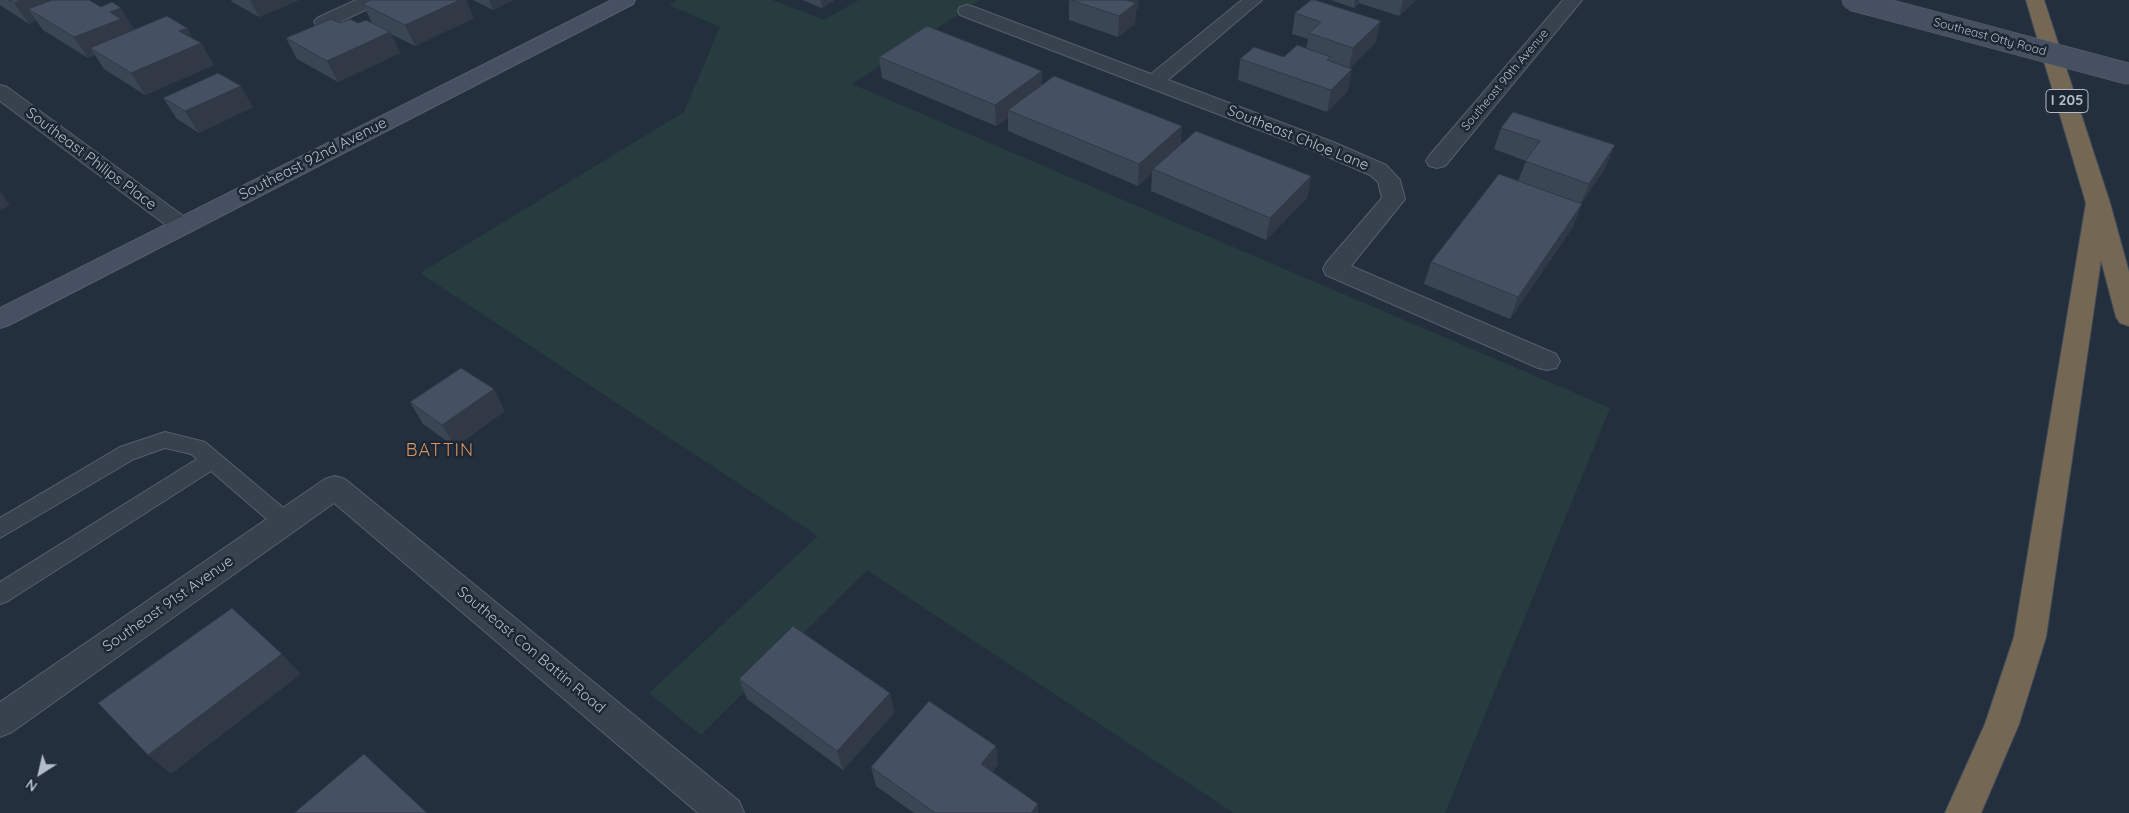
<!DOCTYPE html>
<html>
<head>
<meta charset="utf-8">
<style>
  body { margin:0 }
  #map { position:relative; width:2129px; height:813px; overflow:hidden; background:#242f3e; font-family:Quicksand,sans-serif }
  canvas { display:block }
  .north { position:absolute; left:15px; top:748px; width:50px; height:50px; -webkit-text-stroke:4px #1d2633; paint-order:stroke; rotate:215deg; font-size:14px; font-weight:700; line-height:20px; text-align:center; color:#b4bcc9 }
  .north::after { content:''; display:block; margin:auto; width:18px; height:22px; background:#b4bcc9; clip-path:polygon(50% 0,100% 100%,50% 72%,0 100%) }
</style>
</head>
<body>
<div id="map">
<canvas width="2129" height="813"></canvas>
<div class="north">N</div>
</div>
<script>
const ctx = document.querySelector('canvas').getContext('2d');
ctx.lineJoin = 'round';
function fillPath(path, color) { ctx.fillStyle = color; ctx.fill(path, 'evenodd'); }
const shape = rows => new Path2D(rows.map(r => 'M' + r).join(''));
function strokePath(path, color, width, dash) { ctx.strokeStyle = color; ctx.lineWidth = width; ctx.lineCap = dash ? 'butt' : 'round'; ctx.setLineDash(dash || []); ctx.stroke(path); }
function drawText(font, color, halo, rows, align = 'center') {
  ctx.font = font + ' Quicksand,sans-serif'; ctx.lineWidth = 5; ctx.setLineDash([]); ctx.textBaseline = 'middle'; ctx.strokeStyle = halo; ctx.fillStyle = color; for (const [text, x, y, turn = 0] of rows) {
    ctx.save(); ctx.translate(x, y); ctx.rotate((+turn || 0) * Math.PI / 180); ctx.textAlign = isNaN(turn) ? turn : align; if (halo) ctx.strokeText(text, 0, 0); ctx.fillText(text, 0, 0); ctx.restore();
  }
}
fillPath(shape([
  [678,0,772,0,824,20,859,0,980,0,852,84,1610,408,1445,813,1234,813,867,570,701,735,649,693,818,536,420,273,684,112,720,27,669,5]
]), '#263c3f');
const lane = shape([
  [165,432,205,442,293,516,296,522,293,528,285,531,277,528,211,471,8,601,0,604,0,582,197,459,191,454,165,448,134,459,0,538,0,518,120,447,165,432]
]);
const street = shape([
  [356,0,380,0,378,4,331,26,324,28,317,26,314,22,317,18,356,0],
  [1242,0,1262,0,1168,80,1333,142,1386,165,1400,180,1405,199,1351,266,1556,354,1560,361,1556,368,1547,370,1538,368,1326,275,1323,269,1326,263,1382,198,1378,182,1370,175,1317,152,960,15,958,11,960,7,967,5,974,7,1151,74,1242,0],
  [1563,0,1582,0,1445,166,1437,168,1429,166,1426,161,1429,156,1563,0],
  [0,85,7,87,190,221,194,226,190,231,182,233,174,231,0,101,0,85],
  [335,476,345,479,739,801,744,813,698,813,334,503,12,732,0,737,0,702,325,479,335,476]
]);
const secondary = shape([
  [612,0,635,0,633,4,9,325,0,328,0,308,612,0]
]);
const highway = shape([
  [2026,0,2044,0,2110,203,2129,272,2129,326,2120,323,2116,317,2101,260,2046,637,2019,724,1981,813,1945,813,1985,724,2014,637,2086,203,2026,0]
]);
strokePath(lane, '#565f6c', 2);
strokePath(street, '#565f6c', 2);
strokePath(secondary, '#565f6c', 2);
strokePath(highway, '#434c59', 2);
fillPath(lane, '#38414e');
fillPath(street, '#38414e');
fillPath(secondary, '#465061');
fillPath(highway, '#746855');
const secondaryBridge = shape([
  [1852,0,2129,74]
]);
strokePath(secondaryBridge, '#565f6c', 22, []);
strokePath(secondaryBridge, '#465061', 21);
fillPath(shape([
  [0,0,89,0,134,29,129,31,129,32,194,39,201,43,214,65,145,95,104,69,95,55,88,58,43,30,36,20,29,24,0,5],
  [231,0,299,0,259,17,232,2],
  [473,0,513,0,493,10],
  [802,0,835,0,822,8],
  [1069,0,1139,0,1138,8,1136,10,1135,24,1118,37,1069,20],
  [1311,0,1376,42,1350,68,1348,91,1327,112,1238,80,1240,59,1284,57,1306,49,1308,39,1292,34,1295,13],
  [1331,0,1416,0,1399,16,1359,3,1354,8],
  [363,4,474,18,415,46,391,34,400,53,338,82,297,59,286,38,340,23,372,23],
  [879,57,1042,71,1042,84,1181,144,1311,176,1307,198,1266,240,1151,191,1152,173,1138,186,1008,131,1008,118,996,126,882,78],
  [163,98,253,107,199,133,177,119],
  [1513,112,1606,167,1581,204,1573,227,1510,319,1424,284,1431,262,1518,181,1526,161,1494,149,1501,128],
  [410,402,505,411,455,447,423,424],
  [739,679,890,693,894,713,843,770,747,699],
  [996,746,998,765,992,772,1038,813,914,813,876,786,871,767]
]), '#3b4654');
fillPath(shape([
  [22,0,69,0,28,9,36,20,29,24,14,3],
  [250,0,299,0,259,17],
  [460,0,466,0,474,18,415,46,405,25],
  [489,0,513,0,493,10],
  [821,0,835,0,822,8],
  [1123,0,1139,0,1138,8,1136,10,1135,24,1118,37,1119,16],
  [1355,0,1359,0,1359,3,1354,8],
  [1403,0,1416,0,1399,16],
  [121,8,134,29,129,31,134,39,90,48,95,55,88,58,74,37,110,12],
  [1381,21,1376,42,1349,69,1353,48],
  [187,28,197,45,201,43,214,65,145,95,131,73,179,31],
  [390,32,400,53,338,82,327,61],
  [1352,69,1348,91,1327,112,1331,90],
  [1042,71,1042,92,1008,110,1008,118,996,126,995,105],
  [241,86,253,107,199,133,185,111],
  [1182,126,1181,148,1153,169,1152,173,1138,186,1139,164],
  [1615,145,1606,167,1580,205,1589,184],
  [1311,176,1307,198,1266,240,1270,218],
  [0,191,6,199,5,199,10,205,0,210],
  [1582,204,1573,227,1510,319,1518,297],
  [494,389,505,411,455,447,442,425],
  [282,654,301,674,171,774,148,755],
  [890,693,894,713,843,770,837,751],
  [996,746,998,765,983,783,981,764],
  [1038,804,1038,813,1031,813]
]), '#303945');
const building = shape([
  [9,0,22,0,14,3,9,0],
  [52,0,89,0,101,7,112,2,121,8,110,12,121,19,74,37,28,9,52,0],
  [371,0,460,0,405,25,363,4,371,0],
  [1071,0,1126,0,1136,3,1119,16,1071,0],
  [1311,0,1315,0,1381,21,1353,48,1309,33,1321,22,1295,13,1311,0],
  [167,16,187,28,179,31,201,43,131,73,90,48,167,16],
  [331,19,340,23,350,19,358,23,366,20,390,32,327,61,286,38,331,19],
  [927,26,1042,71,995,105,879,57,927,26],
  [1297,45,1331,57,1327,60,1352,69,1331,90,1240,59,1254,47,1284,57,1297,45],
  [218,73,241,86,185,111,163,98,218,73],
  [1054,76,1182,126,1139,164,1008,110,1054,76],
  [1513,112,1615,145,1589,184,1525,161,1540,141,1501,128,1513,112],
  [1196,131,1311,176,1270,218,1153,169,1196,131],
  [1499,174,1582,204,1518,297,1431,262,1499,174],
  [461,368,494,389,442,425,410,402,461,368],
  [232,608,282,654,148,755,98,703,232,608],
  [793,626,890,693,837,751,739,679,793,626],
  [929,701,996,746,981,764,1038,804,1031,813,935,813,871,767,929,701],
  [364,754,427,813,294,813,364,754]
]);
fillPath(building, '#455162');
strokePath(building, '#303945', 1);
drawText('12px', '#b4bcc9', '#1d2633', [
  ["Southeast Otty Road",1990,37,15],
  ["Southeast 90th Avenue",1505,80,-50]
]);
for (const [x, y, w] of [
  [2067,101,42]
]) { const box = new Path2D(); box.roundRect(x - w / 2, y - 11.5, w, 23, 4); ctx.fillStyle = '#1d2633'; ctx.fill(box); strokePath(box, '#b4bcc9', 1); }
drawText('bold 14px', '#b4bcc9', null, [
  ["I 205",2067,101]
]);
drawText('15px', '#b4bcc9', '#1d2633', [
  ["Southeast Chloe Lane",1298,138,22],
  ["Southeast Philips Place",91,159,37],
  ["Southeast 92nd Avenue",313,159,-27],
  ["Southeast 91st Avenue",168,604,-35],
  ["Southeast Con Battin Road",531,650,40]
]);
ctx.letterSpacing = '1px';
drawText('18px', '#d59563', '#1d2633', [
  ["BATTIN",440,451]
]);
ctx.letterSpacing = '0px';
</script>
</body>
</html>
